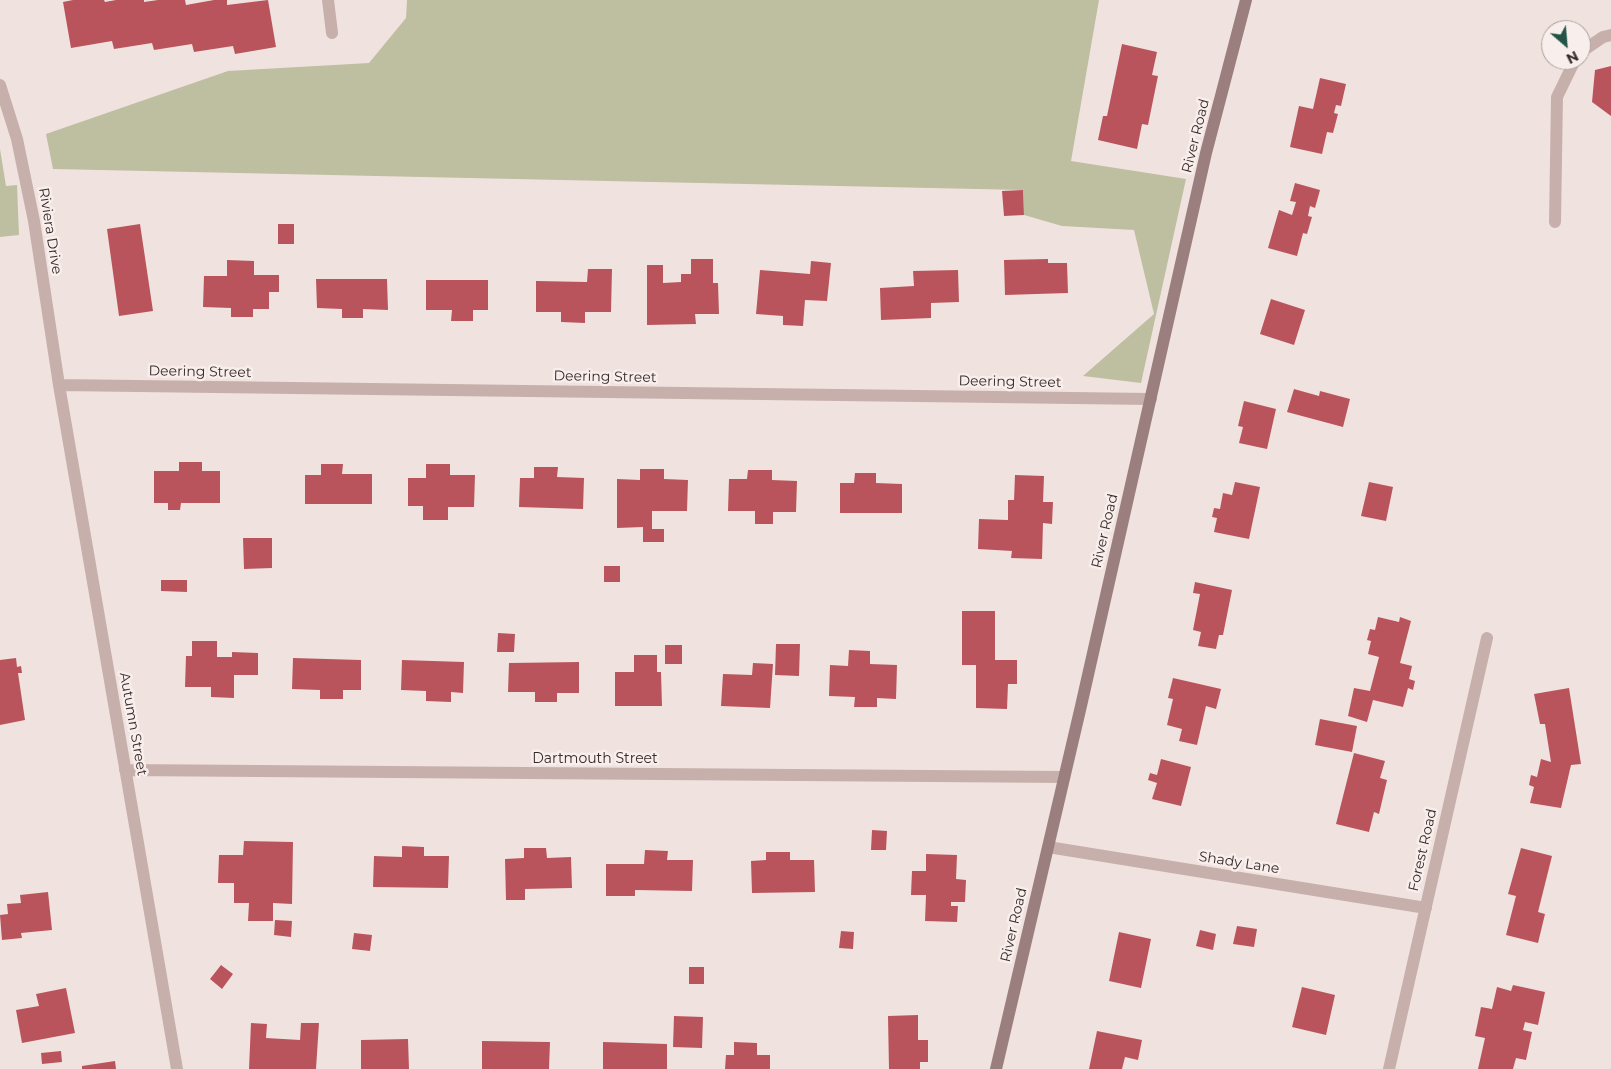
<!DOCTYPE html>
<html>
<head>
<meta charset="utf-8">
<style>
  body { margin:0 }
  #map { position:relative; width:1611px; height:1069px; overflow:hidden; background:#f0e3df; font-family:Montserrat,sans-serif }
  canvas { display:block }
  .north { position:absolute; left:1541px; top:20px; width:50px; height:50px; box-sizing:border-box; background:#f8eeeb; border:1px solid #aaa09e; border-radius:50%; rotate:153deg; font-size:14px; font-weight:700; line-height:20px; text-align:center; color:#362a2a }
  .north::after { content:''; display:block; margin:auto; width:18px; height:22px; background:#245448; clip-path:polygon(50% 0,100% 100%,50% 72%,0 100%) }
</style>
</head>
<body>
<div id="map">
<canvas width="1611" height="1069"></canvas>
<div class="north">N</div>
</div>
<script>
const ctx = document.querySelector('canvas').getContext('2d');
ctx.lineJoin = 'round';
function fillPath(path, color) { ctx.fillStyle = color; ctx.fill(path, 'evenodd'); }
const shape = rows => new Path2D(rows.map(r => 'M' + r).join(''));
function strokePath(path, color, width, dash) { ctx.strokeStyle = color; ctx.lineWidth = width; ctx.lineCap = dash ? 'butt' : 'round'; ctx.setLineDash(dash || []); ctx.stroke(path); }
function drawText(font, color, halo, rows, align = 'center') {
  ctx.font = font + ' Montserrat,sans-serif'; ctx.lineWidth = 5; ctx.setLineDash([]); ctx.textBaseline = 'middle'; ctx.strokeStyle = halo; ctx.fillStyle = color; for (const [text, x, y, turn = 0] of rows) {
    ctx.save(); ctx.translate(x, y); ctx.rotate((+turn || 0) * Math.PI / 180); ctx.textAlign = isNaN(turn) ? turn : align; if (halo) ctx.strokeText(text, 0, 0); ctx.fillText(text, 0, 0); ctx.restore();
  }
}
fillPath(shape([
  [407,0,1099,0,1071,161,1186,179,1141,383,1083,376,1154,314,1134,230,1062,226,1024,215,1023,190,53,169,46,134,228,71,369,63,406,18],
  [0,149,6,186,17,185,19,235,0,237]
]), '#bebea1');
fillPath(shape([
  [73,0,104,0,105,2,116,0,144,0,144,2,158,0,185,0,186,5,214,0,227,0,227,5,268,0,276,47,235,54,233,46,194,52,192,44,154,50,152,43,114,49,112,41,71,48,63,2],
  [1122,44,1157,52,1152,75,1158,76,1148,125,1142,124,1137,149,1098,140,1103,116,1107,116],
  [1611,66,1611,116,1592,102,1595,70],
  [1320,78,1346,84,1341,106,1336,105,1334,113,1338,114,1333,133,1327,132,1322,154,1290,147,1299,106,1313,109],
  [1295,183,1320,190,1315,208,1310,206,1308,216,1312,217,1307,234,1303,233,1297,256,1268,248,1279,210,1292,215,1296,202,1290,201],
  [1023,190,1024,215,1004,216,1002,191],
  [140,224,153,311,119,316,107,229],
  [278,224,294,224,294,244,278,244],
  [691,259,713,259,713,283,718,283,719,314,695,314,696,324,647,325,647,265,663,265,663,283,681,282,681,274,691,274],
  [1048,259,1048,263,1067,263,1068,293,1005,295,1004,260],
  [227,260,254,261,254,275,279,275,279,292,269,292,269,309,253,309,253,317,231,317,231,308,203,307,204,276,227,276],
  [811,261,831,263,827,301,805,300,803,326,783,325,783,316,756,314,760,270,810,274],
  [588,269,612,269,611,312,585,312,585,323,561,322,561,312,536,312,536,281,587,282],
  [958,270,959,302,931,303,931,318,881,320,880,288,914,286,913,271],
  [316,279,387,279,388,310,363,309,363,318,342,318,342,309,317,308],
  [426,280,488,280,488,310,473,310,473,321,451,321,452,310,426,310],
  [1271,299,1305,310,1294,345,1260,334],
  [1294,389,1319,396,1320,391,1350,399,1343,427,1287,412],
  [1244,401,1276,409,1267,449,1239,443,1243,427,1238,426],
  [179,462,202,462,202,471,220,471,220,503,181,503,180,510,168,510,168,503,154,503,154,471,179,471],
  [321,464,343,464,342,474,372,474,372,504,305,504,305,475,321,475],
  [426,464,450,464,450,475,475,475,474,507,448,507,448,520,423,520,423,506,408,506,408,478,426,478],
  [534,467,558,467,557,477,584,478,583,509,519,507,520,478,534,478],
  [640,469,664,469,664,479,688,480,687,511,652,511,652,529,664,529,664,542,643,542,643,527,617,528,617,479,640,480],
  [748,470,772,470,772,480,797,481,796,512,773,512,773,524,755,524,755,511,728,511,729,479,747,479],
  [855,473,876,473,876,483,902,484,902,513,840,513,840,483,854,483],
  [1015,475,1044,476,1043,502,1053,502,1052,524,1043,523,1042,559,1011,558,1012,551,978,549,979,519,1008,520,1008,500,1014,500],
  [1235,482,1260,487,1249,539,1214,532,1217,518,1212,517,1214,508,1220,509,1223,493,1232,495],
  [1369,482,1393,487,1386,521,1361,516],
  [243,538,272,538,272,568,244,569],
  [604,566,620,566,620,582,604,582],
  [161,580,187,580,187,592,161,591],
  [1195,582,1232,590,1223,635,1219,635,1216,649,1198,646,1201,632,1193,630,1200,594,1193,593],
  [962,611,995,611,995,660,1017,660,1017,684,1008,684,1007,709,976,708,976,665,962,665],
  [1378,617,1399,622,1400,617,1411,621,1400,663,1412,666,1409,679,1415,681,1413,690,1408,688,1403,707,1373,700,1367,722,1348,716,1354,688,1370,691,1379,657,1368,654,1371,641,1367,640,1370,629,1375,630],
  [498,633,515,634,514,652,497,652],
  [192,641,217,641,217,657,232,657,232,652,258,653,258,675,234,675,234,698,211,697,211,687,185,687,186,656,192,656],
  [776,644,800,644,799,676,775,675],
  [665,645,682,645,682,664,665,664],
  [849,650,870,651,870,664,897,665,896,699,877,698,877,707,854,707,855,697,829,696,830,665,848,666],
  [634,655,657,655,657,672,661,672,662,706,615,706,615,672,634,672],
  [16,658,17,667,21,666,22,673,18,673,25,720,0,725,0,660],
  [293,658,361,660,361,690,343,690,343,699,320,699,320,690,292,689],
  [402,660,464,662,463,693,451,692,451,702,426,701,426,691,401,690],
  [579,662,579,693,557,693,557,702,535,702,535,692,508,692,509,663],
  [753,663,773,664,770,708,721,706,723,674,752,675],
  [1173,678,1221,689,1216,709,1206,706,1197,745,1179,741,1182,729,1167,725,1173,699,1168,698],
  [1569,688,1581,764,1571,765,1561,808,1530,803,1534,787,1529,785,1531,775,1537,777,1541,759,1551,762,1545,724,1540,724,1534,694],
  [1320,719,1357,726,1352,752,1315,745],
  [1354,753,1385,761,1380,778,1387,780,1379,814,1374,812,1369,832,1336,824],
  [1161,759,1191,767,1181,806,1152,799,1157,783,1148,780,1150,773,1157,775],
  [872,830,887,831,886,850,871,850],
  [244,841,293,842,292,904,273,903,273,921,248,921,249,903,234,903,234,883,218,883,219,855,243,855],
  [402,846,424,847,424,856,449,856,448,888,373,887,374,856,402,857],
  [524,848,546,848,547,858,571,857,572,888,525,889,525,900,506,900,505,859,524,858],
  [1521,848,1552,856,1538,912,1545,914,1538,943,1506,935,1516,896,1508,894],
  [645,850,668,851,667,860,693,860,692,891,635,890,635,896,606,896,606,864,644,864],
  [766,852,790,852,790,860,814,860,815,892,752,893,751,861,766,860],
  [926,854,957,855,956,879,966,880,965,902,951,902,951,906,958,906,957,922,925,921,926,895,911,895,912,871,926,871],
  [48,892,52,930,21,933,22,938,2,940,0,915,8,914,7,904,21,903,20,895],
  [275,920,292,921,291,937,274,935],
  [1237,926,1257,929,1254,947,1233,944],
  [1200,930,1216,934,1213,950,1196,946],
  [841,931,854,932,853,949,839,948],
  [1119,932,1151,939,1141,988,1109,981],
  [354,933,372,935,370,951,352,949],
  [221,965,233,974,222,989,210,979],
  [689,967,704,967,704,984,689,984],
  [1513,985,1545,992,1538,1025,1525,1022,1523,1030,1532,1032,1526,1060,1516,1058,1513,1069,1478,1069,1485,1038,1475,1036,1481,1007,1492,1009,1497,987,1511,991],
  [1302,987,1335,995,1326,1035,1292,1027],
  [66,988,75,1033,22,1043,16,1010,39,1006,36,994],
  [918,1015,918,1040,928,1040,928,1062,920,1062,920,1069,889,1069,888,1016],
  [674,1016,703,1017,702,1048,673,1047],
  [251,1023,267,1024,266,1038,300,1040,301,1023,319,1023,316,1069,249,1069],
  [1097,1031,1142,1040,1138,1060,1125,1057,1122,1069,1089,1069],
  [408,1039,409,1069,361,1069,361,1040],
  [482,1041,550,1042,549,1069,482,1069],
  [603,1042,667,1044,667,1069,603,1069],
  [734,1042,757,1043,757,1055,770,1055,770,1069,725,1069,726,1055,734,1055],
  [61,1051,62,1062,42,1064,41,1053],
  [115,1061,116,1069,82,1069,82,1066]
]), '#ba545c');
strokePath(shape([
  [328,0,332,33],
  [1581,52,1603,37,1611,35],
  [1555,222,1557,97,1575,60]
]), '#c7b0ac', 12);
strokePath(shape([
  [0,85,17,139,34,221,59,385,177,1069],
  [59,385,1151,399],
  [125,770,1064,777],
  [1048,847,1426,908],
  [1389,1069,1487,638]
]), '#c7b0ac', 12);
strokePath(shape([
  [996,1069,1081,706,1206,153,1246,0]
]), '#9b7f7e', 12);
drawText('14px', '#362a2a', '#f8eeeb', [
  ["River Road",1196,136,-76],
  ["Riviera Drive",50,231,81],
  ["Deering Street",200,372,1],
  ["Deering Street",605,377,1],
  ["Deering Street",1010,382,1],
  ["River Road",1105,531,-77],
  ["Autumn Street",133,724,80],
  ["Dartmouth Street",595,759],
  ["Forest Road",1423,850,-77],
  ["Shady Lane",1239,863,9],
  ["River Road",1014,925,-77]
]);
</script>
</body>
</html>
